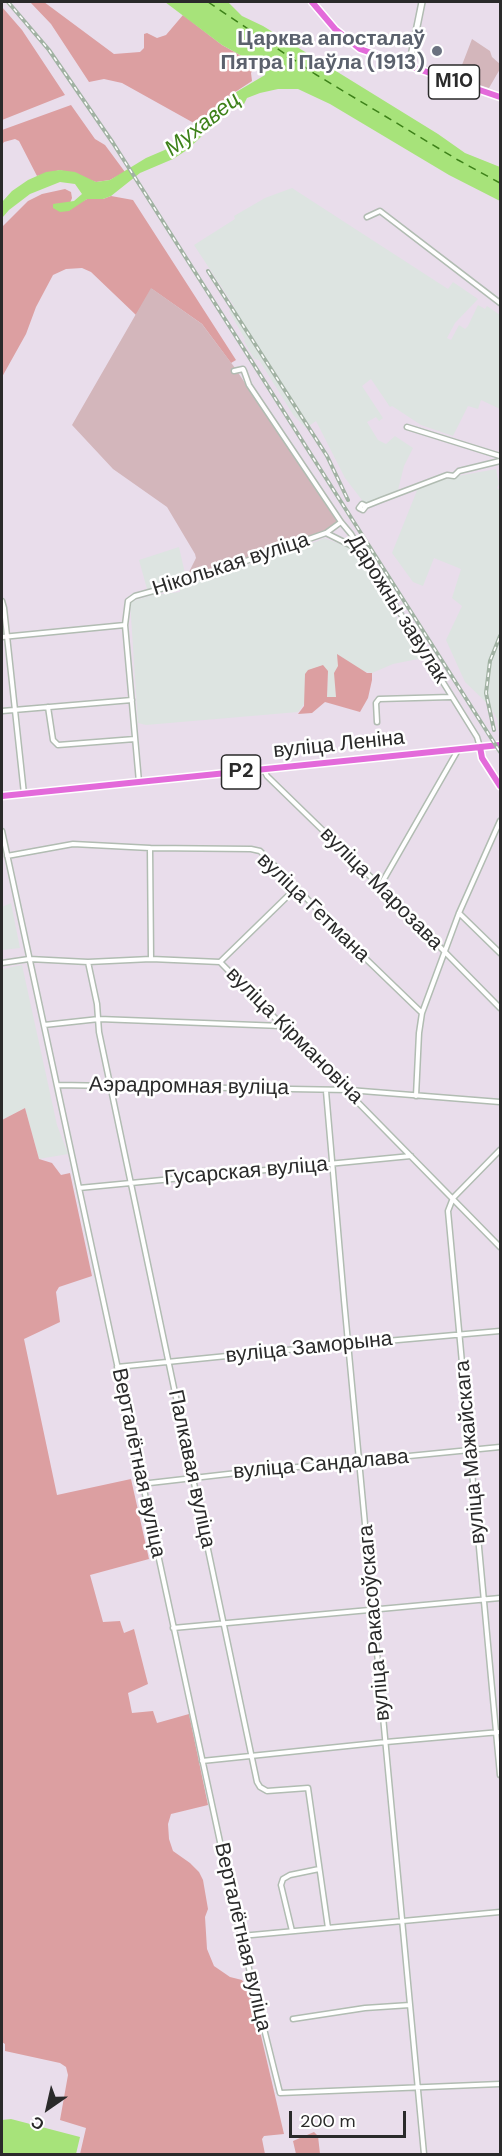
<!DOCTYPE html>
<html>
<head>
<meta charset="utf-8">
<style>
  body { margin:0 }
  #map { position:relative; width:502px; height:2156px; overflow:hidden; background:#e9ddeb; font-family:"DM Sans",sans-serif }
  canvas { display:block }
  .frame { position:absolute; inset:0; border:3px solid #2a2a2a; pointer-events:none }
  .north { position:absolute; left:18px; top:2078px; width:60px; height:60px; -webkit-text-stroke:4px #fff; paint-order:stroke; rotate:214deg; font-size:16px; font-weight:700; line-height:24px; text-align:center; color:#2a2a2a }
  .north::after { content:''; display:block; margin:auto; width:21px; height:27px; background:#2a2a2a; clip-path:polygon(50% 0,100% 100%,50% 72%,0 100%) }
  .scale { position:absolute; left:289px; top:2111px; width:117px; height:27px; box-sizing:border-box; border:3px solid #2a2a2a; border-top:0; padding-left:8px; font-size:18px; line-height:21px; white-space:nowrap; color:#2a2a2a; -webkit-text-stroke:4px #fff; paint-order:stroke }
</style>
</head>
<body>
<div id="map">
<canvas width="502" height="2156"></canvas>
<div class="frame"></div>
<div class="north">С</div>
<div class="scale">200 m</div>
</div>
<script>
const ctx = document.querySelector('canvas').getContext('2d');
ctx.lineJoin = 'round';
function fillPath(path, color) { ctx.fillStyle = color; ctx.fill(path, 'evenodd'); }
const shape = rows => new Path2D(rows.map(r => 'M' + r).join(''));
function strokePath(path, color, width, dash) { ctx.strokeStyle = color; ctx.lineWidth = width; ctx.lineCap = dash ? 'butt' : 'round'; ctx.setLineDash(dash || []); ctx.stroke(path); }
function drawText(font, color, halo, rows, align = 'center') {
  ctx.font = font + ' "DM Sans",sans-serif'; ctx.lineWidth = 5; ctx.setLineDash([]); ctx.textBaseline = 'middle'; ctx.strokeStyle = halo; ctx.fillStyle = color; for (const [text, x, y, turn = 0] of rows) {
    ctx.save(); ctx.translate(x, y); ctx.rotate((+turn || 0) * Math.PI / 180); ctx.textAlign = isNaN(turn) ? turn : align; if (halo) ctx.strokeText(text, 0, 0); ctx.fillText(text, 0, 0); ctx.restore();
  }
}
fillPath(shape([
  [292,188,448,289,453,282,478,299,455,323,447,338,451,340,459,325,465,329,468,326,478,305,485,309,487,306,500,315,500,409,481,400,478,409,468,406,453,436,421,425,392,406,390,407,371,379,362,386,383,418,379,421,376,417,367,422,378,440,386,444,395,436,413,448,404,466,398,490,365,504,345,478,316,421,306,428,294,416,259,360,254,359,244,341,245,339,229,311,234,306,194,245,235,219,234,216,265,198],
  [496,469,499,484,497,488,500,490,500,738,497,719,490,706,465,682,446,640,462,606,452,598,461,569,434,558,423,586,413,582,392,553,418,488,445,479,455,479,458,476],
  [324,538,348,547,364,567,423,658,393,664,372,673,338,666,335,676,336,697,327,697,328,673,298,712,146,725,138,723,130,602,153,595,180,592,180,588,318,541],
  [179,547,186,578,163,585,161,583,157,586,147,589,139,560],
  [11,903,20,948,2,950,2,907],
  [22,965,57,1125,68,1154,39,1159,25,1108,2,1120,2,969]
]), '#dde4e1');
fillPath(shape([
  [30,2,44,2,114,54,140,52,144,48,144,34,147,33,157,38,166,35,183,15,222,45,256,64,251,73,252,81,226,98,201,127,122,83,104,79,89,82,51,24],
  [2,7,22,30,65,95,2,120],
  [71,105,95,139,105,145,125,172,110,180,96,182,60,170,37,176,19,141,15,139,4,142,2,145,2,130],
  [65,189,71,192,72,198,70,203,53,204,81,202,87,199,103,199,111,196,133,200,236,360,231,363,202,324,152,289,136,315,91,272,82,268,66,269,53,275,36,307,26,334,2,377,2,227,28,201,42,194],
  [337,654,367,673,372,673,372,680,368,698,360,712,325,702,312,713,298,714,304,706,305,674,308,670,323,665,328,671,327,697,336,697,334,673,338,666],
  [25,1108,39,1159,52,1163,61,1175,70,1173,92,1276,59,1287,56,1292,60,1322,24,1339,57,1495,131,1479,149,1559,90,1575,103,1622,120,1621,124,1633,134,1629,148,1684,128,1693,132,1713,153,1711,157,1723,189,1714,208,1805,171,1814,168,1824,169,1839,173,1851,190,1863,199,1872,203,1880,208,1909,205,1917,207,1949,214,1966,230,1977,242,1980,251,1993,284,2134,264,2136,262,2139,265,2154,80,2154,86,2128,60,2120,68,2075,66,2067,60,2063,5,2051,5,2044,2,2042,2,1120],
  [314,2132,318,2136,320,2154,296,2154,293,2141]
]), '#dc9fa1');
fillPath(shape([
  [472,39,490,51,492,57,500,64,500,69,489,88,457,78],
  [151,288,202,324,235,368,338,523,332,528,192,578,189,572,196,558,195,554,167,507,113,469,72,425]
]), '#d3b6bb');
fillPath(shape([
  [165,2,228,2,242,16,263,26,438,134,465,153,500,167,500,201,449,175,330,104,298,89,278,89,260,93,247,98,244,104,235,105,187,150,173,159,140,173,111,196,103,199,87,199,69,211,60,212,53,208,53,204,74,201,82,194,75,184,60,182,30,194,9,210,2,218,2,202,12,191,28,180,46,172,60,170,75,172,96,182,110,180,146,158,181,143,204,125,226,98,265,75,266,70,262,67,222,45],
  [11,2119,80,2137,76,2154,2,2154,2,2120]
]), '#a7e37a');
strokePath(shape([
  [208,2,315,74,458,160,500,183]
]), '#3d8119', 1.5, [8, 6]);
const street = shape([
  [367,217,380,211,500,303],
  [234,371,243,369,244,371,249,385,341,522,326,533],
  [407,427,500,456],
  [366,506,362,504,359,508,363,510,366,506,381,500,447,475,454,476,459,471,500,461],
  [341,522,351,534,477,737,480,747],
  [2,601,4,608,24,794],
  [2,637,125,625],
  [48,707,53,740,58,745,135,739],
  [2,711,132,700],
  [377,722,376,703,379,699,451,697],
  [264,770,267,776,380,886,500,1008],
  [139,782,125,625,128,601,135,596,186,582,326,533,352,546,357,545],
  [2,831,236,1916,280,2093,500,2084],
  [7,856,73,844,150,848],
  [380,886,458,750],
  [459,913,500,953],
  [151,959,150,848,251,849,260,851,267,858,363,956,422,1013],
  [88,962,97,1004,99,1032,257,1782,260,1787,267,1791,308,1788,328,1928],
  [220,962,297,887],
  [2,963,29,959,88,962,151,959,220,962,500,1247],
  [44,1025,99,1019,282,1026],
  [57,1085,349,1090,500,1102],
  [326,1091,344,1300,424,2154],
  [416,1096,419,1033,422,1013,459,913,500,821],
  [500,1150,453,1198,448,1211,500,1775],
  [79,1188,411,1156],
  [117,1367,307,1348,500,1331],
  [141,1484,237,1473,500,1447],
  [173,1628,500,1598],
  [202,1761,386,1742,500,1732],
  [292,1931,281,1885,283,1879,290,1875,319,1869],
  [241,1936,500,1912],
  [293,2019,365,2008,410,2005]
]);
const secondary = shape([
  [409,66,422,2]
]);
const primary = shape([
  [312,2,335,29,360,49,500,97],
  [480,747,482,758,500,786],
  [2,796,500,745]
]);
strokePath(street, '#b1bcb2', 7);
strokePath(secondary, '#b1bcb2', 8);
strokePath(primary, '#fff', 9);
strokePath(street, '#fff', 4);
strokePath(secondary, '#fff', 5);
strokePath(primary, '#e36ada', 6);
const rail = shape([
  [8,2,49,50,113,143,500,752],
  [208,271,327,456,348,500],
  [494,730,486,693,490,661,500,636]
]);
strokePath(rail, '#a1b2a3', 4);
strokePath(rail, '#fff', 1.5, [4.5]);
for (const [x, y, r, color] of [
  [437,51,6,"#6b7280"]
]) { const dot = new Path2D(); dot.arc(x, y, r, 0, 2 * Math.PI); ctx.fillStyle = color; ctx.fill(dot); strokePath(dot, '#fff', 2); }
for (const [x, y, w] of [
  [454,82,51],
  [241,772,39]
]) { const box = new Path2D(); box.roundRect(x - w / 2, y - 17, w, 34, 4.5); ctx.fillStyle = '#fff'; ctx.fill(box); strokePath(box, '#2a2a2a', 1.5); }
drawText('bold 20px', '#2a2a2a', null, [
  ["М10",454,82],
  ["Р2",241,772]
]);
drawText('bold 21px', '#5b616d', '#fff', [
  ["Царква апосталаў",425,39],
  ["Пятра і Паўла (1913)",425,63]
], 'right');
drawText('21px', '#2a2a2a', '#fff', [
  ["Ніколькая вуліца",231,565,-18],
  ["Дарожны завулак",397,609,58],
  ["вуліца Леніна",339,745,-6],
  ["вуліца Марозава",381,889,45],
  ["вуліца Гетмана",313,908,44],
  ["вуліца Кірмановіча",294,1036,45],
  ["Аэрадромная вуліца",189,1087,1],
  ["Гусарская вуліца",246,1172,-5],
  ["вуліца Заморына",309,1348,-6],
  ["вуліца Мажайскага",471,1452,-95],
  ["Верталётная вуліца",138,1463,78],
  ["вуліца Сандалава",321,1465,-5],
  ["Палкавая вуліца",191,1469,78],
  ["вуліца Ракасоўскага",375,1623,-95],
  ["Верталётная вуліца",242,1937,77]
]);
drawText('italic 22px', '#3d8119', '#fff', [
  ["Мухавец",203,125,-38]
]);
</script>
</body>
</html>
